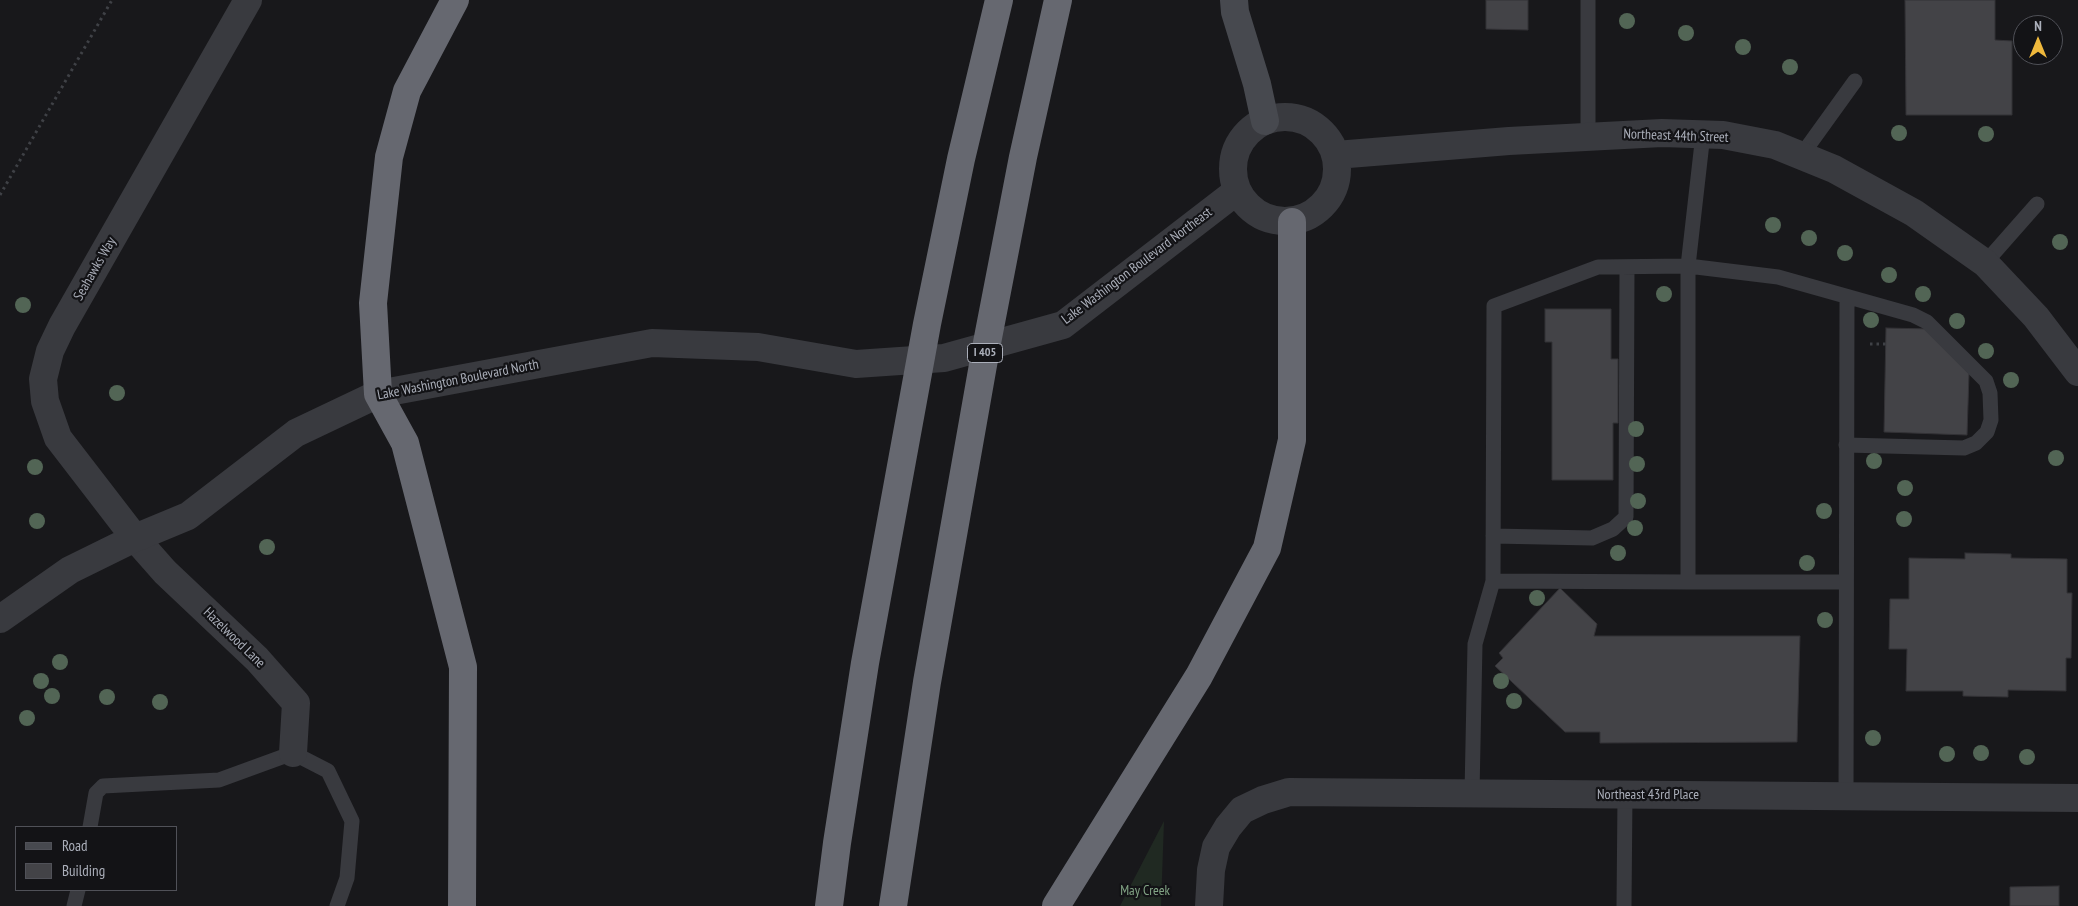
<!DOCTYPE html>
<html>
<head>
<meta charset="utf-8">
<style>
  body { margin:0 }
  #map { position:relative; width:2078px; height:906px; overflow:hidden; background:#18181b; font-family:"PT Sans Narrow",sans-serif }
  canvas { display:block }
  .legend { position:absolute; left:15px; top:826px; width:162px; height:65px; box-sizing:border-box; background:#131316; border:1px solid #505158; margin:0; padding:6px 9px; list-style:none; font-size:15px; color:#abafba }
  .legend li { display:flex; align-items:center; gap:10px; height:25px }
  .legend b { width:25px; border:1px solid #505158 }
  .north { position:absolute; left:2013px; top:15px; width:50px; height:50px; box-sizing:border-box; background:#131316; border:1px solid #505158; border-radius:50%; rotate:0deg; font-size:14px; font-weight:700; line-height:20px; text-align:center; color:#abafba }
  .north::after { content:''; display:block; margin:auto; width:18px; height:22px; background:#efb83c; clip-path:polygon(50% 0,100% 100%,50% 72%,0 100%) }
</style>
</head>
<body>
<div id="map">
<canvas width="2078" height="906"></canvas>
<ul class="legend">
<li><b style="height:6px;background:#47494f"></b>Road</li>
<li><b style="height:14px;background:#434347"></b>Building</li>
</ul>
<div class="north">N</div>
</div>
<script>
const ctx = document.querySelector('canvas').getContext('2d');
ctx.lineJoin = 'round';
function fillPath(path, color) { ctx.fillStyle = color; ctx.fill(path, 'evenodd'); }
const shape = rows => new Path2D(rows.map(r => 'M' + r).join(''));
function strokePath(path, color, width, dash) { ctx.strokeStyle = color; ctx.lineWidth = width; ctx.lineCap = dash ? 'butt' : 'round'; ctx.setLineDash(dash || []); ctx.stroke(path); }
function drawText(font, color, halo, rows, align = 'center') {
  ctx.font = font + ' "PT Sans Narrow",sans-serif'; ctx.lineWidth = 4.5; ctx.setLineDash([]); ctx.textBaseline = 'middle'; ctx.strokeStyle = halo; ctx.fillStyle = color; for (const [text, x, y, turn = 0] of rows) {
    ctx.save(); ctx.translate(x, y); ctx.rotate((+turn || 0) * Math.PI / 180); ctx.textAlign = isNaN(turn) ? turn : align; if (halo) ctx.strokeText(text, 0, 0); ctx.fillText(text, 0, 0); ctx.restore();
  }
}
fillPath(shape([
  [1164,821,1161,906,1120,906]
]), '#202922');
const building = shape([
  [1486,0,1528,0,1528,30,1486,29,1486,0],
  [1905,0,1995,0,1995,40,2012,41,2012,115,1906,115,1905,0],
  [1545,309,1611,309,1611,359,1618,359,1618,423,1613,423,1613,480,1552,480,1552,342,1545,342,1545,309],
  [1886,328,1931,329,1969,374,1967,435,1884,432,1886,328],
  [1965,553,2011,554,2011,558,2067,559,2067,593,2072,593,2071,658,2066,658,2066,691,2008,690,2008,697,1963,696,1963,691,1906,691,1907,649,1889,649,1890,599,1909,599,1909,558,1965,559,1965,553],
  [1560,588,1597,624,1594,636,1800,636,1797,742,1600,743,1600,732,1565,732,1495,666,1503,658,1499,653,1560,588],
  [2059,886,2059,906,2010,906,2010,887,2059,886]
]);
fillPath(building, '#434347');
strokePath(building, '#333236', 1);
strokePath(shape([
  [0,195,112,0],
  [1870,344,1886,344]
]), '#3f4146', 3, [2.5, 4]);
strokePath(shape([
  [1588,135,1588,0],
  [1801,156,1855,81],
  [1985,263,2037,204],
  [1493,536,1592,538,1613,529,1626,517,1627,267],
  [1493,581,1688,582,1688,266,1703,134],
  [1688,582,1846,582],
  [1472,793,1475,644,1493,581,1494,306,1598,267,1688,266,1778,277,1913,315,1927,322,1986,381,1990,393,1991,420,1987,432,1976,443,1964,448,1846,445],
  [1846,797,1847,298],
  [90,827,96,793,103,786,219,780,293,753,328,771,352,821,347,878,337,906],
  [74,906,78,890],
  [1624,906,1625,795]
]), '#393a3f', 15);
strokePath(shape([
  [135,538,165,572,257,659,296,703,293,753],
  [1209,906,1211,870,1216,847,1228,827,1242,810,1263,800,1289,792,2078,798]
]), '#393a3f', 28);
strokePath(shape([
  '1233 169a52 52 0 1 1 104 0a52 52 0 1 1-104 0Z',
  [1336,155,1509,141,1662,133,1723,135,1775,145,1834,169,1914,213,1985,263,2036,317,2078,372],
  [135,538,58,438,45,401,43,379,50,351,62,326,248,0],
  [0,619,70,570,135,538,188,516,296,433,378,394,652,343,758,347,856,364,944,358,1063,325,1237,191]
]), '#393a3f', 28);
strokePath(shape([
  [1234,0,1235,12,1257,84,1265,121]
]), '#47494f', 28);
strokePath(shape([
  [455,0,407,91,389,157,373,303,378,394,405,443,463,667,462,906],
  [829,906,837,843,865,663,927,324,961,159,999,0],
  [893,906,927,682,986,348,1023,157,1058,0],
  [1056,906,1199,676,1267,548,1292,440,1292,222]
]), '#666870', 28);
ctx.fillStyle = '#526555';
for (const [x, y] of [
  [1627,21],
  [1686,33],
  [1743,47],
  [1790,67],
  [1899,133],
  [1986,134],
  [1773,225],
  [1809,238],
  [2060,242],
  [1845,253],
  [1889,275],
  [1664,294],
  [1923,294],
  [23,305],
  [1871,320],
  [1957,321],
  [1986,351],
  [2011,380],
  [117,393],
  [1636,429],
  [2056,458],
  [1874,461],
  [1637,464],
  [35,467],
  [1905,488],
  [1638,501],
  [1824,511],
  [1904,519],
  [37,521],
  [1635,528],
  [267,547],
  [1618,553],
  [1807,563],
  [1537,598],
  [1825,620],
  [60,662],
  [41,681],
  [1501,681],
  [52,696],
  [107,697],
  [1514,701],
  [160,702],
  [27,718],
  [1873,738],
  [1981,753],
  [1947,754],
  [2027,757]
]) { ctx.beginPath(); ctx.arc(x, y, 8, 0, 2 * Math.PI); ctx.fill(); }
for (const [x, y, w] of [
  [985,353,35]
]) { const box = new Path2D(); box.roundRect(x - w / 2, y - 9.5, w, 19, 4); ctx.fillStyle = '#131316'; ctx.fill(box); strokePath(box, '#abafba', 1); }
drawText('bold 12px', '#abafba', null, [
  ["I 405",985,353]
]);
drawText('14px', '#abafba', '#131316', [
  ["Northeast 44th Street",1676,136,2],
  ["Lake Washington Boulevard Northeast",1137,266,-37],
  ["Seahawks Way",95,269,-60],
  ["Lake Washington Boulevard North",458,380,-11],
  ["Hazelwood Lane",234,638,44],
  ["Northeast 43rd Place",1648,795]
]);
drawText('14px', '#82a485', '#131316', [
  ["May Creek",1145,891]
]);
</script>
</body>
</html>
